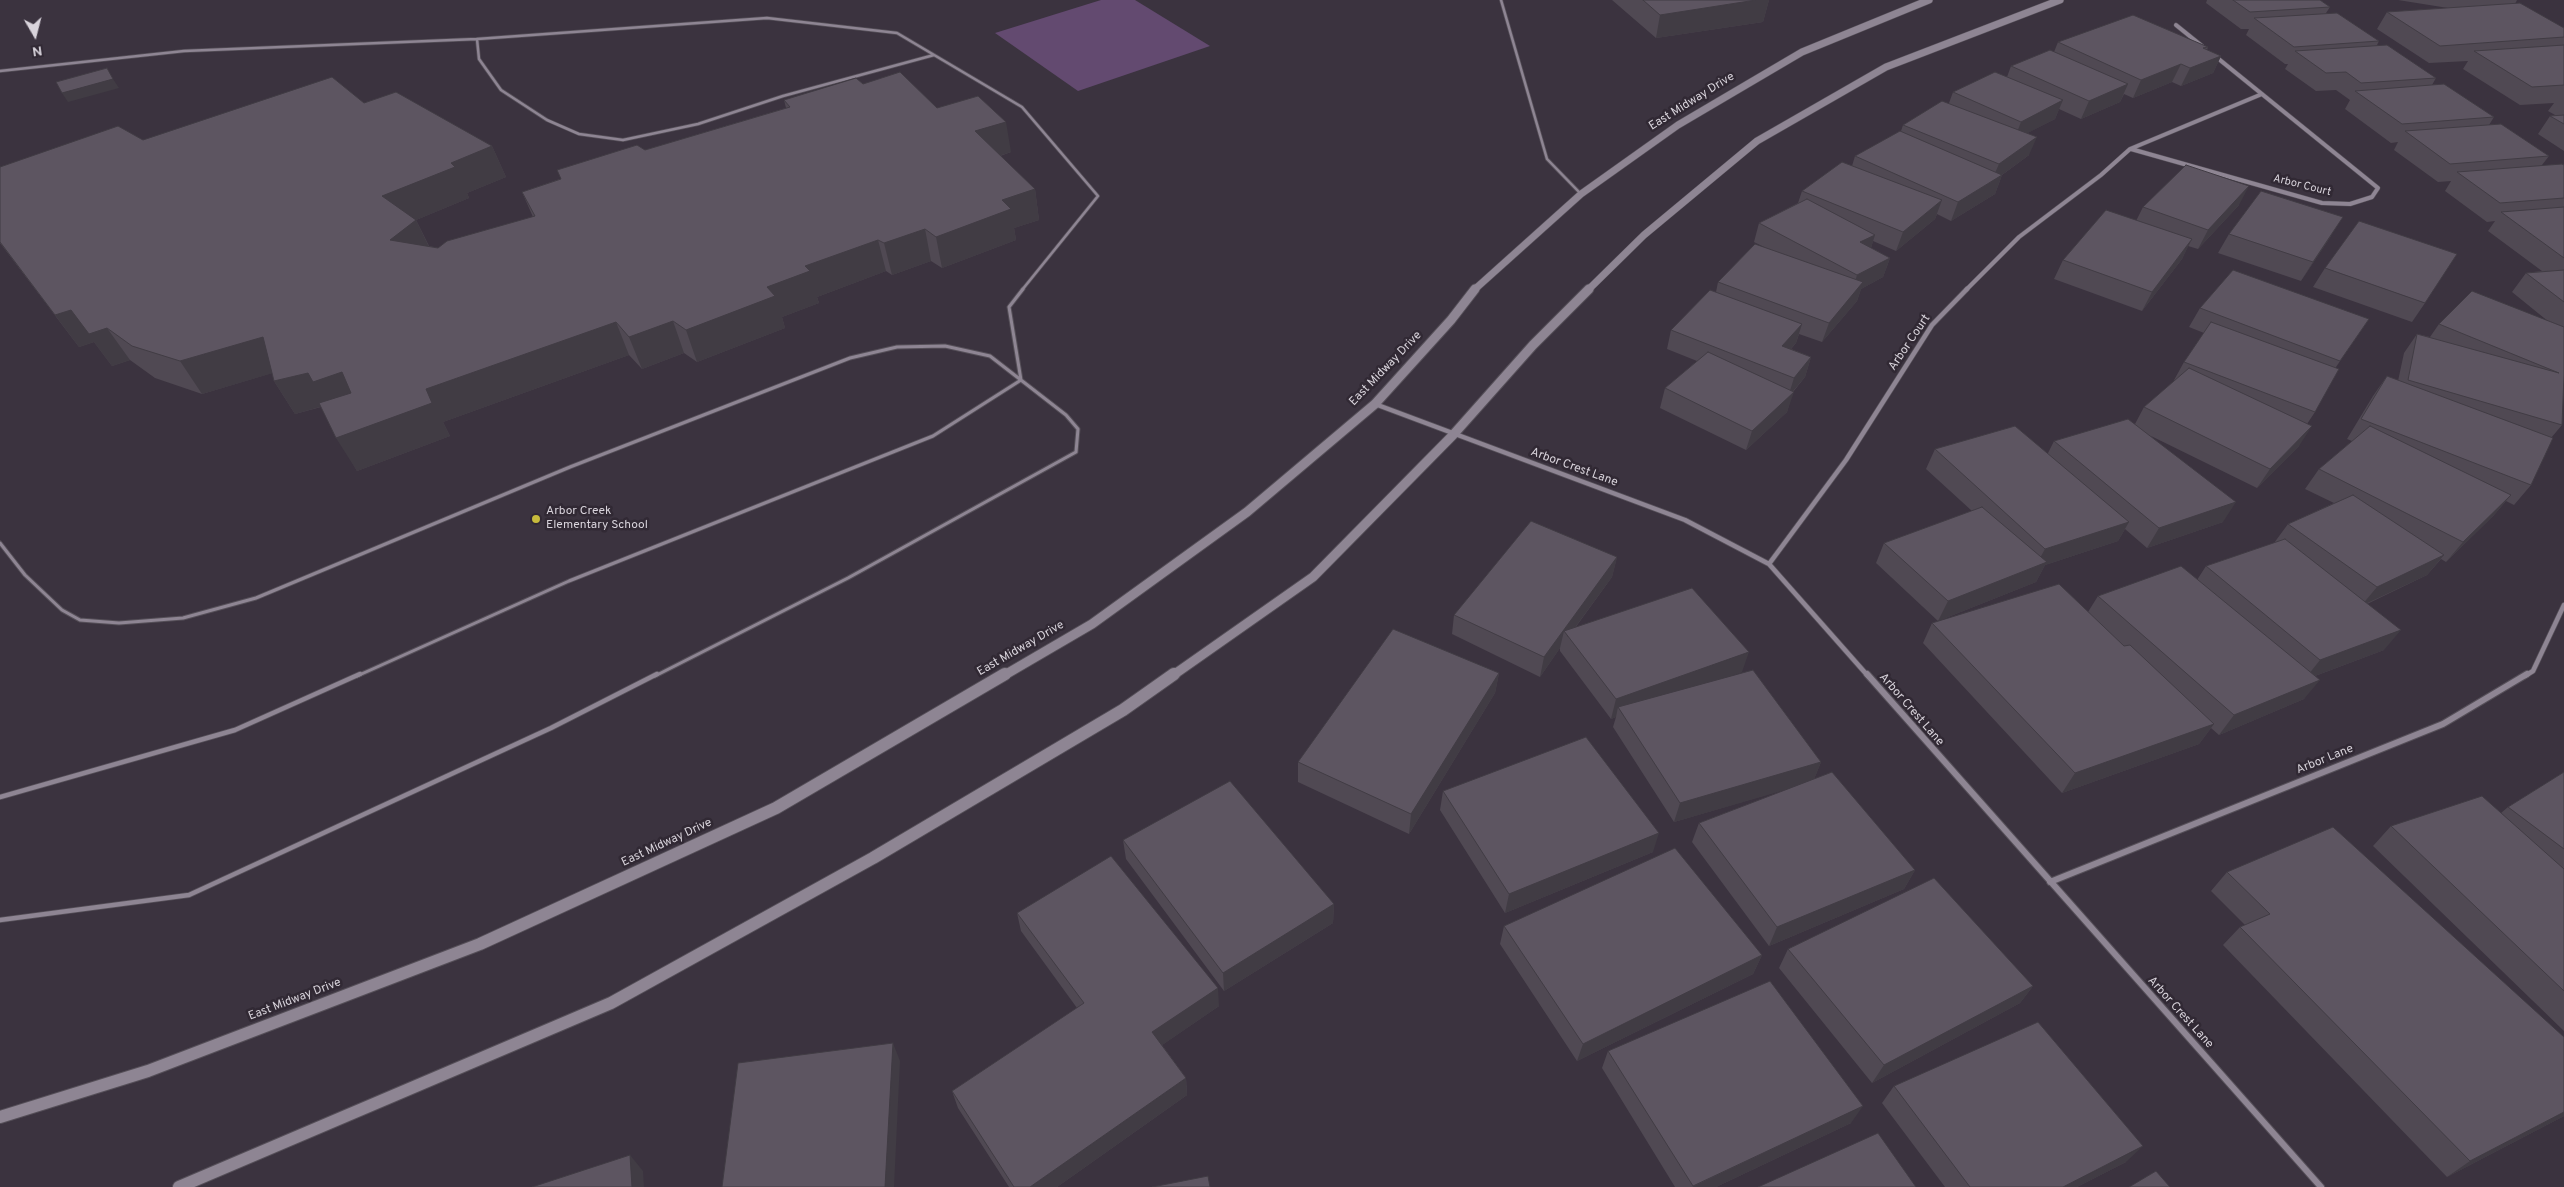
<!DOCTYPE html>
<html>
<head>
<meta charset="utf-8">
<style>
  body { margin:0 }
  #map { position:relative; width:2564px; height:1187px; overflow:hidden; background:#3b333f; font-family:Overpass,sans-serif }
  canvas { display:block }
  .north { position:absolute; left:10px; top:10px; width:50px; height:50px; -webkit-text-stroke:4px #312934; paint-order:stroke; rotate:172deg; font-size:14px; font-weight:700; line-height:20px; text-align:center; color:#d8d3db }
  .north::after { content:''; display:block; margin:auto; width:18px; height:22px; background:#d8d3db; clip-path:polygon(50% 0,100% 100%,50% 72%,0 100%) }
</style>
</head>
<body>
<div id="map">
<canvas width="2564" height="1187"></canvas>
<div class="north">N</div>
</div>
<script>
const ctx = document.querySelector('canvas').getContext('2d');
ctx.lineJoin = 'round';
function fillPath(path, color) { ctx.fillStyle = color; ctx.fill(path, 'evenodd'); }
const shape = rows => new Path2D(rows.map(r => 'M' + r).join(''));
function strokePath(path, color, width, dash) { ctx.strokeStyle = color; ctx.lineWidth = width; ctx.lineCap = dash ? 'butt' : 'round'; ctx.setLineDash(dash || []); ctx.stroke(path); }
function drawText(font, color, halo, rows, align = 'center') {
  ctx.font = font + ' Overpass,sans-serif'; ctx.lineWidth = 5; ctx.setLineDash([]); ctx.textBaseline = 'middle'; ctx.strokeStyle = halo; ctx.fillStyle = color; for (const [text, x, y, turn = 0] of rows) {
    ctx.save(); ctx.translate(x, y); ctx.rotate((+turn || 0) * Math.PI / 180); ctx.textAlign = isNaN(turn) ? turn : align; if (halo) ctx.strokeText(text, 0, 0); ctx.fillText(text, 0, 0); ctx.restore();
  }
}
fillPath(shape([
  [1101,0,1135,0,1210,46,1078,91,995,33]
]), '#634a70');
const serviceFar2 = shape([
  [1501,0,1547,159,1581,194],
  [477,39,479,59,501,90,547,120,579,134,623,140,698,124,783,96,934,55],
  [0,71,184,51,477,39,767,18,897,33,1022,107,1098,196,1022,290]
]);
const serviceFar1 = shape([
  [0,543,25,575,62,610,80,620,119,623,183,618,256,598,570,467,850,358,897,347,945,346,990,356,1066,415,1078,429,1076,452,848,578,655,676],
  [357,676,569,581,933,436,1021,380,1009,307,1023,289]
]);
const service = shape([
  [0,797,235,730,360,674],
  [0,920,189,895,551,728,657,674]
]);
const minorFar2 = shape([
  [2176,25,2202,46],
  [2131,149,2322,203,2350,204,2372,197,2378,188,2215,56],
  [1966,290,2019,237,2101,175,2130,149,2262,94]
]);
const minorFar1 = shape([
  [1375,404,1685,520,1769,564,1868,676],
  [1769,564,1846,460,1932,325,1967,289],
  [2525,676,2533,671,2564,605]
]);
const minor = shape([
  [1867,674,2321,1187],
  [2050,882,2443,724,2527,674]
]);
const secondaryFar2 = shape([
  [1474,290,1581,194,1678,125,1802,52,1929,0],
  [1588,290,1644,235,1757,141,1886,67,2060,0]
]);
const secondaryFar1 = shape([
  [1003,676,1092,624,1247,512,1375,404,1451,320,1475,289],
  [1172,676,1313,577,1453,435,1533,345,1589,289]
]);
const secondary = shape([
  [0,1117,148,1071,480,944,776,808,1005,674],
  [179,1187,611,1003,873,858,1123,710,1174,674]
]);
strokePath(serviceFar2, '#554f58', 4);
strokePath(serviceFar1, '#554f58', 5);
strokePath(service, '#554f58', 6);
strokePath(minorFar2, '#554f58', 5);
strokePath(minorFar1, '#554f58', 6);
strokePath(minor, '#554f58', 8);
strokePath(secondaryFar2, '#554f58', 8);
strokePath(secondaryFar1, '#554f58', 11);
strokePath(secondary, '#554f58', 14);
strokePath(serviceFar2, '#8e8593', 2.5);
strokePath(serviceFar1, '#8e8593', 3);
strokePath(service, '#8e8593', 4.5);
strokePath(minorFar2, '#8e8593', 4);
strokePath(minorFar1, '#8e8593', 4.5);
strokePath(minor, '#8e8593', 6);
strokePath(secondaryFar2, '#8e8593', 7);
strokePath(secondaryFar1, '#8e8593', 9);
strokePath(secondary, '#8e8593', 12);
fillPath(shape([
  [1612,0,1769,0,1763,22,1656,38],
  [2207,0,2320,0,2330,7,2326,13,2379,41,2377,45,2436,78,2432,85,2494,117,2489,125,2549,156,2542,165,2564,165,2564,381,2562,425,2551,438,2531,485,2514,505,2506,501,2494,515,2446,562,2441,559,2427,575,2367,604,2384,650,2315,676,2304,699,2219,735,2211,728,2199,744,2062,793,1923,643,1932,623,2088,612,2098,596,2197,580,2206,566,2274,543,2288,524,2334,503,2305,489,2319,469,2352,441,2347,439,2373,396,2387,376,2398,381,2404,353,2417,334,2430,337,2439,324,2549,322,2512,292,2526,273,2542,271,2488,231,2495,221,2487,222,2445,191,2451,181,2438,182,2394,150,2398,142,2391,143,2345,109,2350,100,2336,90,2316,91,2285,69,2288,64,2285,64,2246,35,2249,29,2241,29,2206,3],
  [2398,0,2517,0,2515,4,2564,28,2564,151,2538,134,2550,116,2555,115,2548,111,2554,103,2520,105,2463,69,2468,61,2429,63,2377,29,2387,12,2448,8],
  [2058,42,2208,47,2207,50,2221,56,2213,73,2181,86,2172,82,2133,98,2124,94,2120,102,2081,119,2059,109,2055,119,2027,133,2029,155,2002,175,1995,194,1951,221,1937,214,1935,219,1896,251,1873,241,1871,248,1890,258,1883,277,1861,289,1857,301,1822,342,1799,334,1796,343,1791,349,1811,357,1805,377,1793,392,1787,412,1746,450,1660,408,1665,388,1697,361,1667,349,1671,330,1716,292,1718,282,1764,247,1754,242,1759,223,1798,203,1802,191,1852,166,1855,156,1901,131,1903,125,1949,103,1953,92,2007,77,2011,66,2054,52],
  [863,84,937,108,1011,152,1000,156,1035,189,1039,220,1014,228,1016,240,942,268,931,261,892,275,886,271,817,297,819,303,782,317,785,328,697,362,684,353,642,369,629,355,443,422,450,436,357,471,321,407,295,414,274,381,272,373,202,394,155,378,130,360,112,366,94,342,79,347,0,243,143,140,364,103,492,146,506,177,467,193,469,198,416,220,429,246,438,248,533,217,522,192,645,150,786,108,784,100],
  [2239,205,2198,249,2188,246,2182,259,2142,311,2054,279,2063,260,2136,221,2143,207],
  [2229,234,2331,236,2301,281,2218,253],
  [2325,268,2425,303,2412,322,2313,287],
  [2200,308,2369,319,2336,367,2315,412,2307,424,2299,446,2257,488,2151,436,2223,522,2147,548,2125,529,2118,541,2045,565,2036,582,1938,621,1876,563,1884,543,1972,511,1926,469,1935,449,2048,453,2054,441,2135,424,2144,407,2173,382,2184,362,2204,333,2189,327],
  [1617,557,1612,577,1575,628,1742,672,1724,678,1821,762,1814,779,1915,870,1904,889,1769,946,1692,842,1699,823,1790,788,1674,822,1613,727,1616,717,1611,719,1560,651,1560,648,1540,677,1452,634,1454,615],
  [1499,673,1495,693,1409,834,1298,782,1298,762],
  [2564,772,2564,1031,2373,846,2391,826,2501,813,2508,807],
  [1443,791,1653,852,1505,913,1440,810],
  [1123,840,1334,904,1333,923,1224,991,1126,859],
  [2227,872,2564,1037,2564,1116,2447,1177,2223,945,2240,927,2245,925,2211,891],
  [1017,913,1219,1006,1162,1045,1186,1078,1187,1095,1057,1187,1009,1187,958,1108,952,1091,1077,1008,1021,931],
  [1504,926,1762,955,1753,974,1577,1061,1500,944],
  [1788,949,2033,986,2020,1003,1872,1083,1779,968],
  [1608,1051,1851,1123,1716,1187,1675,1187,1602,1068],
  [1894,1086,2126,1162,2077,1187,1945,1187,1882,1103]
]), '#504953');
fillPath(shape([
  [1756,0,1769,0,1763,22,1656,38,1660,15],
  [2221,56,2213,73,2181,86,2190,68],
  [2181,64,2172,82,2133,98,2141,80],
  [113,79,119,88,68,102,62,93],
  [2128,84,2120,102,2081,119,2089,101],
  [2063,100,2055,119,2014,140,2021,122],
  [1006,122,1011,152,980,162,975,131],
  [2037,137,2029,155,1995,180,2002,175,1995,194,1951,221,1958,202,1991,182,1999,164],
  [492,146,506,177,467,193,469,198,416,220,431,251,390,240,382,196,451,163],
  [2249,186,2239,205,2198,249,2208,230],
  [1035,189,1039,220,1014,228,1016,240,942,268,936,237,1002,200],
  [1942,200,1935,219,1896,251,1903,232],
  [2343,217,2331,236,2301,281,2313,262],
  [925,229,931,261,892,275,884,243],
  [1875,235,1869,254,1860,242],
  [2192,239,2182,259,2142,311,2152,292],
  [878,240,886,271,817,297,819,303,782,317,785,328,697,362,686,330,805,266],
  [1890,258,1883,277,1861,289,1857,301,1822,342,1829,323,1851,295,1857,275],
  [71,310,107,328,130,360,112,366,94,342,79,347,55,315],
  [673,321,684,353,642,369,629,337],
  [616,322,629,355,443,422,450,436,357,471,336,438,426,389],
  [1802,324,1796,343,1776,365,1782,346],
  [263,337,283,370,202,394,180,361],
  [1811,357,1805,377,1788,397,1794,378],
  [342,372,361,405,327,405,295,414,274,381,308,373],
  [1794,392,1787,412,1746,450,1752,431],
  [2312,426,2299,446,2257,488,2270,469],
  [2511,495,2494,515,2446,562,2463,542],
  [2236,502,2223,522,2147,548,2159,528],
  [2129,522,2118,541,2045,565,2036,582,1938,621,1948,601,2035,567,2045,549],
  [2444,555,2427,575,2361,606,2377,587],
  [1617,557,1612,577,1568,637,1564,631,1560,648,1540,677,1544,657],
  [2401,630,2384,650,2304,680,2320,660],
  [1749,652,1742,672,1623,715,1618,707,1616,717,1611,719,1616,699],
  [1499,673,1495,693,1409,834,1411,814],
  [2320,680,2304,699,2219,735,2234,715],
  [2214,724,2199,744,2062,793,2075,773],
  [1821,762,1813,782,1674,822,1680,803],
  [1659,833,1653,852,1505,913,1509,894],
  [1915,870,1904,889,1769,946,1777,927],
  [1334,904,1333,923,1224,991,1223,973],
  [1762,955,1753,974,1577,1061,1583,1044],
  [2033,986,2020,1003,1872,1083,1884,1065],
  [1218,988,1219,1006,1155,1050,1152,1032],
  [893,1043,900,1061,894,1187,885,1187],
  [1186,1078,1187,1095,1057,1187,1030,1187],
  [1863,1106,1851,1123,1716,1187,1692,1187],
  [2564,1112,2564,1116,2447,1177,2470,1161],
  [2143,1146,2126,1162,2077,1187,2063,1187],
  [630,1155,643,1171,644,1187,632,1187]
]), '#413c44');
const building = shape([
  [1643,0,1756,0,1660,15,1643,0],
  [2233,0,2320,0,2330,7,2250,12,2233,0],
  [2520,3,2564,28,2564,37,2440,46,2387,12,2520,3],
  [2337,13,2379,41,2294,47,2254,18,2337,13],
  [2133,15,2208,47,2203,48,2221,56,2190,68,2181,64,2141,80,2058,42,2133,15],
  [2387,45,2436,78,2361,83,2346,72,2326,73,2295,51,2387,45],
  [2564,45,2564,85,2532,87,2474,51,2564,45],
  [2050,50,2128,84,2089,101,2011,66,2050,50],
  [107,68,113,79,62,93,56,82,107,68],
  [900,72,937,108,978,96,1006,122,975,131,1035,189,1002,200,1011,209,936,237,925,229,884,243,878,240,805,266,810,271,767,287,775,296,686,330,673,321,629,337,616,322,426,389,432,403,336,438,319,403,351,393,342,372,313,382,308,373,274,381,263,337,180,361,132,346,107,328,89,334,71,310,55,315,0,242,0,167,118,126,143,140,332,77,364,103,396,92,492,146,451,163,455,167,382,196,416,220,390,240,438,248,447,241,535,216,522,192,561,179,557,170,637,145,645,150,790,107,784,100,856,78,863,84,900,72],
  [1995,72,2063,100,2021,122,1953,92,1995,72],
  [2444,84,2494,117,2402,124,2355,91,2444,84],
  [1942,101,2037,137,1999,164,1903,125,1942,101],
  [2564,115,2564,124,2550,116,2564,115],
  [2501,124,2549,156,2450,164,2405,131,2501,124],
  [1900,131,2002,175,1958,202,1855,156,1900,131],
  [1842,162,1942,200,1903,232,1802,191,1842,162],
  [2562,164,2564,165,2564,198,2500,203,2457,172,2562,164],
  [2186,165,2249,186,2208,230,2143,207,2186,165],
  [2261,191,2343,217,2313,262,2229,234,2261,191],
  [1807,199,1875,235,1860,242,1890,258,1857,275,1759,223,1807,199],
  [2564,207,2564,258,2501,212,2564,207],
  [2106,210,2192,239,2152,292,2063,260,2106,210],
  [2359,221,2457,254,2425,303,2325,268,2359,221],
  [1755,244,1863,282,1829,323,1718,282,1755,244],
  [2233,270,2369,319,2340,361,2200,308,2233,270],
  [2564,270,2564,302,2526,273,2564,270],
  [1710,290,1802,324,1782,346,1811,357,1794,378,1671,330,1710,290],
  [2472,291,2564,327,2564,375,2562,425,2408,380,2417,334,2559,373,2439,324,2472,291],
  [2211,322,2339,369,2315,412,2184,362,2211,322],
  [1708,352,1794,392,1752,431,1665,388,1708,352],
  [2189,368,2312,426,2270,469,2144,407,2189,368],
  [2387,376,2553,438,2531,485,2361,419,2387,376],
  [2128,419,2236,502,2159,528,2054,441,2128,419],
  [2015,426,2129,522,2045,549,1935,449,2015,426],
  [2370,426,2511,495,2463,542,2319,469,2370,426],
  [2353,495,2444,555,2377,587,2288,524,2353,495],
  [1982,507,2047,562,1948,601,1884,543,1982,507],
  [1531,521,1617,557,1544,657,1454,615,1531,521],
  [2285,539,2401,630,2320,660,2206,566,2285,539],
  [2181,566,2320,680,2234,715,2098,596,2181,566],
  [2059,584,2124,646,2130,645,2214,724,2075,773,1932,623,2059,584],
  [1692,588,1749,652,1616,699,1564,631,1692,588],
  [1393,629,1499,673,1411,814,1298,762,1393,629],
  [1753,670,1821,762,1680,803,1618,707,1753,670],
  [1586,737,1659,833,1509,894,1443,791,1586,737],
  [1832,772,1915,870,1777,927,1699,823,1832,772],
  [2564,772,2564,849,2508,807,2564,772],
  [1230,781,1334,904,1223,973,1123,840,1230,781],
  [2482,796,2564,869,2564,991,2391,826,2482,796],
  [2333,827,2564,1037,2564,1112,2470,1161,2240,927,2270,914,2227,872,2333,827],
  [1675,848,1762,955,1583,1044,1504,926,1675,848],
  [1111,856,1218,988,1152,1032,1186,1078,1030,1187,1014,1187,952,1091,1084,1003,1017,913,1111,856],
  [1934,878,2033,986,1884,1065,1788,949,1934,878],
  [1770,981,1863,1106,1693,1186,1608,1051,1770,981],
  [2038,1022,2143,1146,2063,1187,1970,1187,1894,1086,2038,1022],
  [893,1043,885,1187,722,1187,738,1063,893,1043],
  [1878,1133,1916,1187,1758,1187,1878,1133],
  [630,1155,632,1187,532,1187,630,1155],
  [2156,1171,2170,1187,2129,1187,2156,1171],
  [1208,1176,1210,1187,1152,1187,1208,1176]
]);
fillPath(building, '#5d5561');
strokePath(building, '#413c44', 1);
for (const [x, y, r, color] of [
  [536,519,5,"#c7bb3c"]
]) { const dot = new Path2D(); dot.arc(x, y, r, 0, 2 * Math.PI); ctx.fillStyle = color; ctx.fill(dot); strokePath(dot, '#312934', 2); }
drawText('11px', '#d8d3db', '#312934', [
  ["Arbor Court",2302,186,14]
]);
drawText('12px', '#d8d3db', '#312934', [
  ["East Midway Drive",1692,102,-32],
  ["Arbor Court",1910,343,-56],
  ["East Midway Drive",1386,369,-46],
  ["Arbor Crest Lane",1574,468,20],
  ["East Midway Drive",1021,649,-30],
  ["Arbor Crest Lane",1911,710,49],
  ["Arbor Lane",2325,760,-22],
  ["East Midway Drive",667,843,-25],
  ["East Midway Drive",295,1000,-21],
  ["Arbor Crest Lane",2180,1013,48]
]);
drawText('12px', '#d8d3db', '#312934', [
  ["Arbor Creek",546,512],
  ["Elementary School",546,526]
], 'left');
</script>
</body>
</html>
